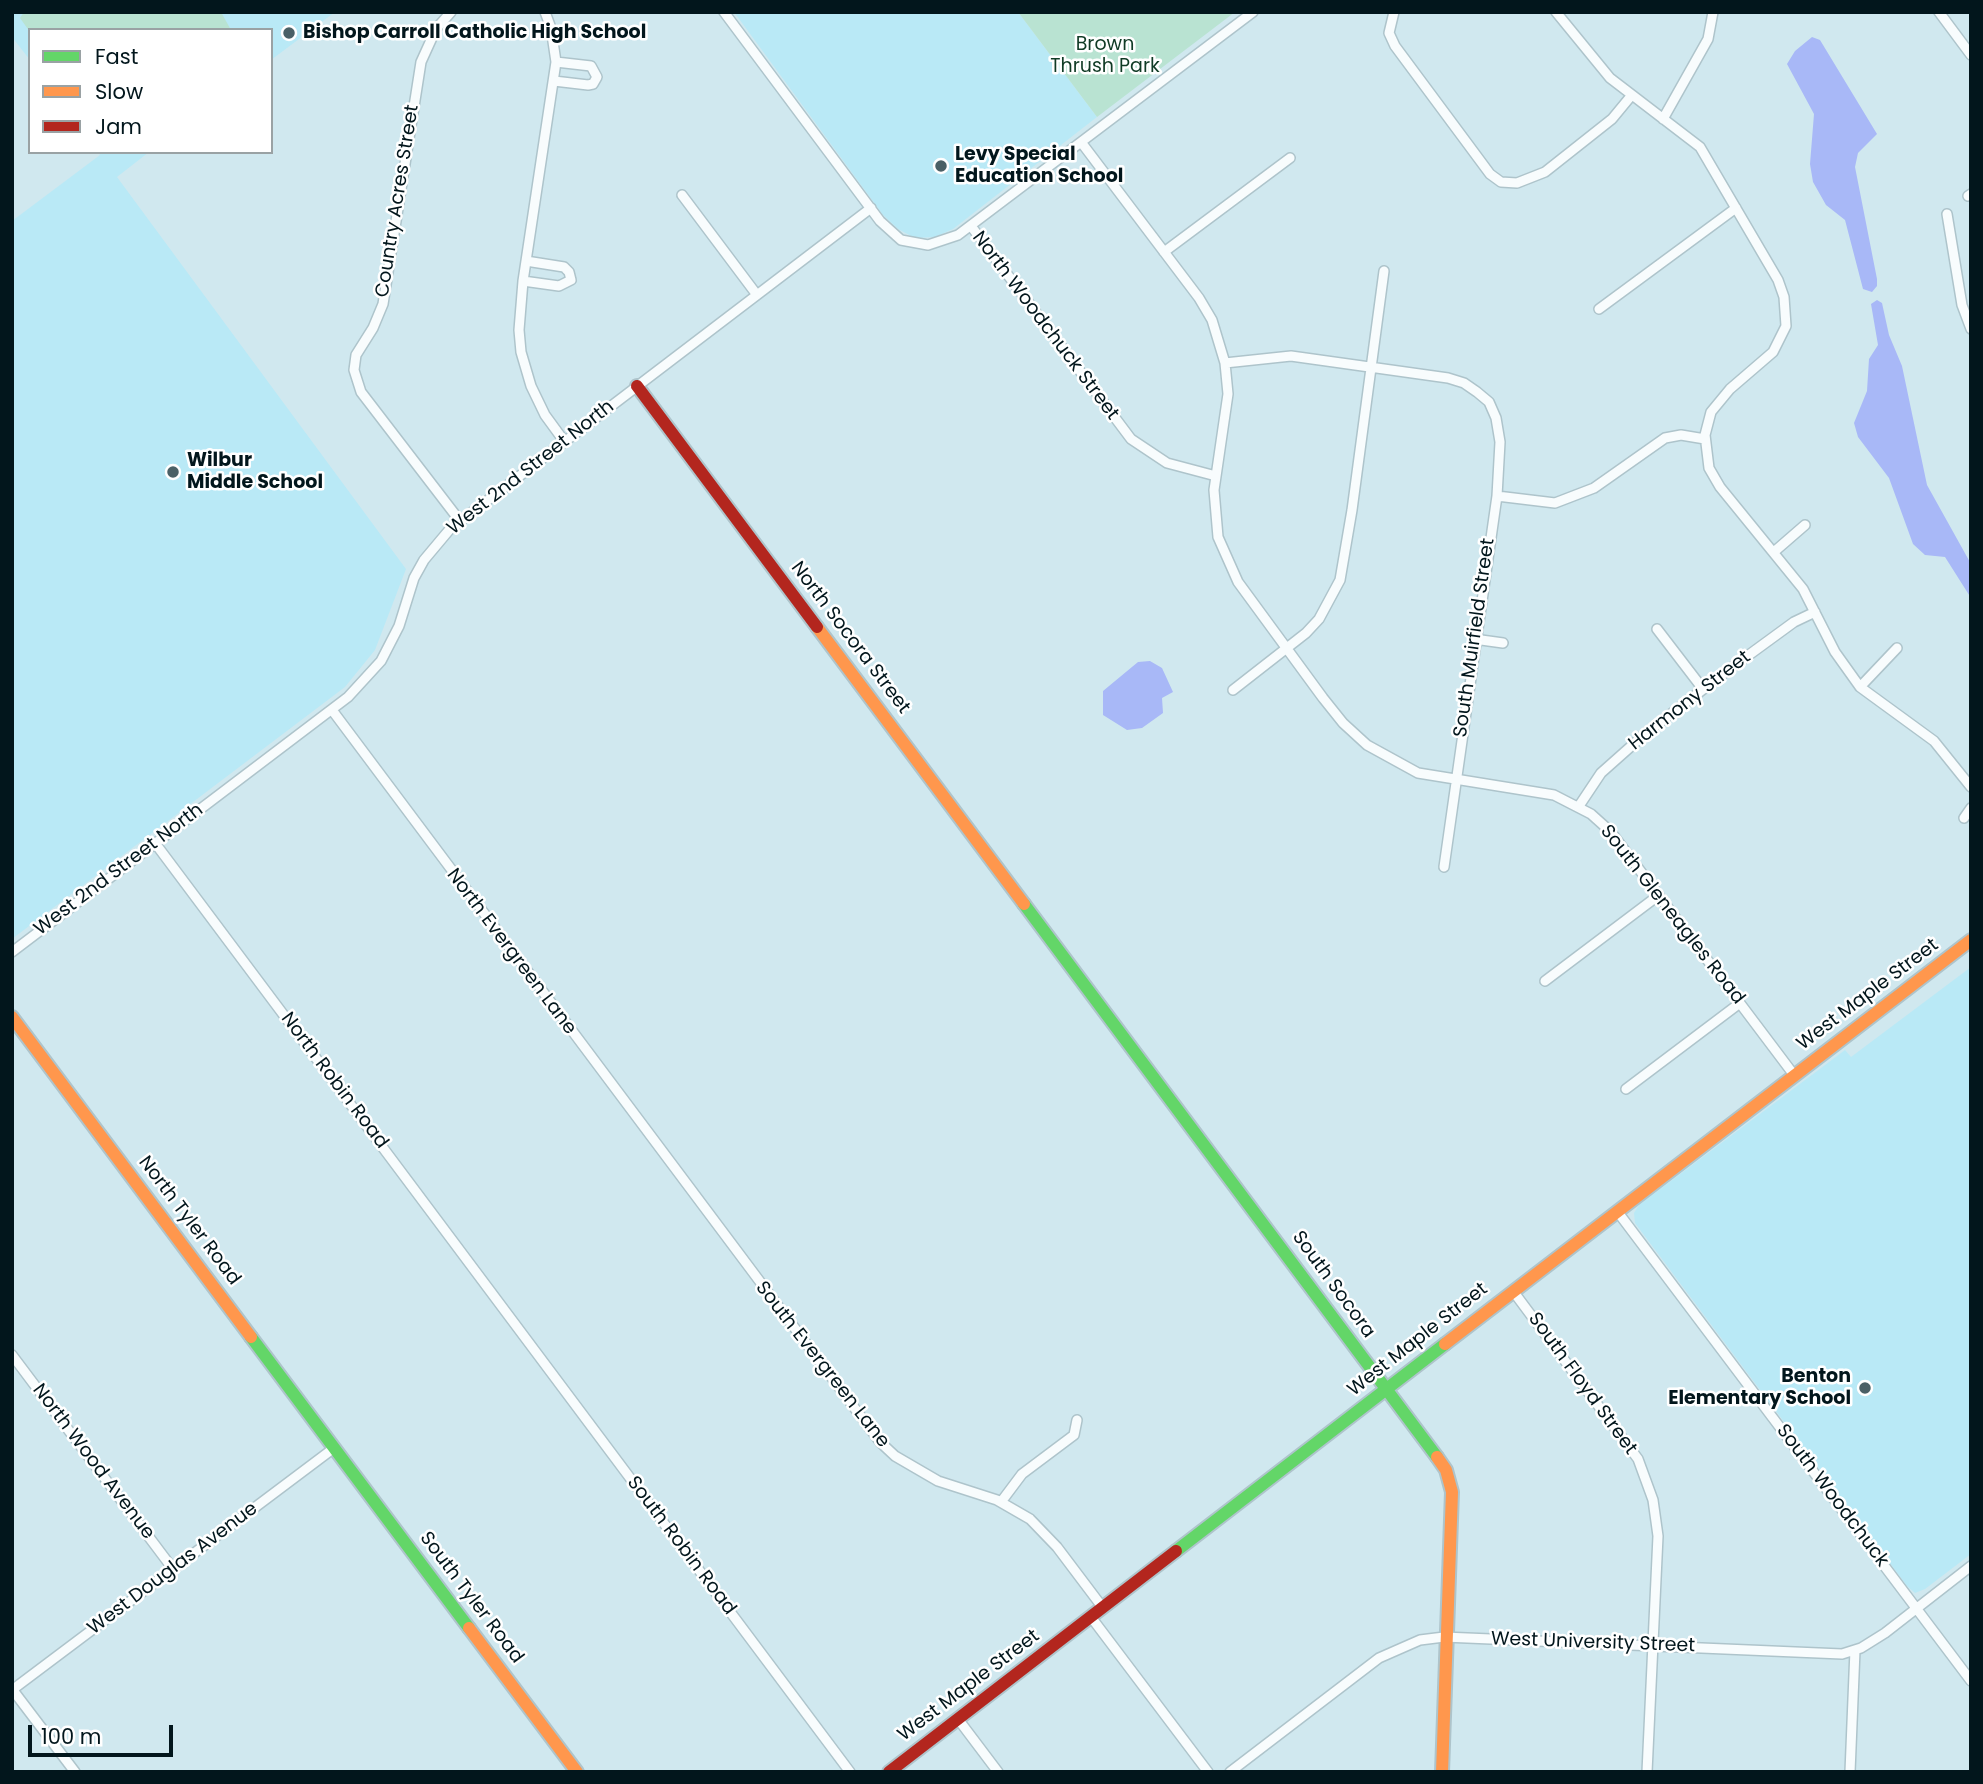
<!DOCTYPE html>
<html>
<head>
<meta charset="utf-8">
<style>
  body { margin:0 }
  #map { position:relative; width:1983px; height:1784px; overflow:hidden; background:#d0e8ef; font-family:Poppins,sans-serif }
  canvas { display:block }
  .frame { position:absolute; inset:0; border:14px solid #02161c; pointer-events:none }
  .legend { position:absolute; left:28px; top:28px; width:245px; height:126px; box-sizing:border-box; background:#fff; border:2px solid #9aa2a4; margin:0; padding:9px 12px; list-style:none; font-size:21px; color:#02161c }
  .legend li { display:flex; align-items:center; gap:14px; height:35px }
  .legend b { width:35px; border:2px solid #9aa2a4 }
  .scale { position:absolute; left:28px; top:1725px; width:145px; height:32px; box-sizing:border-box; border:4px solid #02161c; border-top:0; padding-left:9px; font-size:21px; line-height:24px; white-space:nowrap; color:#02161c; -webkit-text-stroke:5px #fff; paint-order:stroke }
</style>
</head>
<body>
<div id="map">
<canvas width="1983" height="1784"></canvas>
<div class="frame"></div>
<ul class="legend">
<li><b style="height:9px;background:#63d668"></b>Fast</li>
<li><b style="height:9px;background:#ff974d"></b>Slow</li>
<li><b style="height:9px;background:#b3261e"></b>Jam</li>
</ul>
<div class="scale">100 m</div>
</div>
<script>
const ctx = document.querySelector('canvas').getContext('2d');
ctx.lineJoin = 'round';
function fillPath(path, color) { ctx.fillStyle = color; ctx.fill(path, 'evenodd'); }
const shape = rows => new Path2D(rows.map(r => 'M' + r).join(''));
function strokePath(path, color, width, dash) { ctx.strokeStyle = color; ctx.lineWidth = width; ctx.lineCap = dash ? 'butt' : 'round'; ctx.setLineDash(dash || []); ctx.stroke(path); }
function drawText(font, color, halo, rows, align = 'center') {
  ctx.font = font + ' Poppins,sans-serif'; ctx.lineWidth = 5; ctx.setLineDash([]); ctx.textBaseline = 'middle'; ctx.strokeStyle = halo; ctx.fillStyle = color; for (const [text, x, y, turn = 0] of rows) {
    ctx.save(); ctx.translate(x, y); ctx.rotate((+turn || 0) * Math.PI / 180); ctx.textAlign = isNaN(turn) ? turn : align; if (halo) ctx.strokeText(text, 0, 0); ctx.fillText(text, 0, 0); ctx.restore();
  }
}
fillPath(shape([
  [12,12,335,12,271,60,271,30,30,30,30,60,12,37],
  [734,12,1018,12,1097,117,953,229,935,237,915,238,898,229,883,215],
  [98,152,149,152,117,177,406,569,375,650,345,687,12,939,12,221,100,155],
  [1971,967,1971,1554,1925,1589,1915,1593,1907,1586,1635,1223,1634,1213,1639,1205,1845,1050,1851,1057]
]), '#b9e9f6');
fillPath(shape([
  [24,12,221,12,231,30,30,30,30,32,20,18],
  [1018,12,1235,12,1097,117]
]), '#b9e3d2');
fillPath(shape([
  [1812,37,1820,40,1877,134,1858,153,1855,167,1877,279,1877,286,1872,292,1863,289,1845,220,1826,205,1813,182,1810,164,1814,114,1787,64,1795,51],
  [1877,300,1882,303,1889,335,1902,366,1927,485,1971,564,1971,598,1945,557,1925,555,1913,544,1889,478,1858,437,1854,423,1867,391,1869,359,1878,345,1871,304],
  [1150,661,1162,668,1173,692,1162,698,1163,713,1142,728,1127,730,1103,715,1103,691,1138,662]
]), '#a8b8f7');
const street = shape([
  [451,12,436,29,421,62,383,304,373,328,356,355,354,370,361,392,460,521],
  [545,12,551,28,556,62,523,281,519,330,521,352,531,386,545,415,564,441],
  [724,12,880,221,901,240,928,245,958,235,1253,12],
  [1394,12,1389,33,1395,46,1490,174,1501,182,1517,183,1545,172,1612,119,1631,96],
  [1556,12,1610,78,1700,147,1778,280,1784,297,1786,326,1773,352,1730,389,1711,412,1705,435,1709,468,1720,487,1803,589,1835,652,1860,687,1934,741,1971,787],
  [1939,12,1971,55],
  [554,81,588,85,593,84,597,77,591,66,556,62],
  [1663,119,1708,39,1713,12],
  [1081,142,1199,298,1212,320,1225,363,1228,394,1214,490,1218,537,1238,582,1323,698,1343,723,1367,745,1418,773,1554,795,1591,814,1611,832,1794,1075],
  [682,195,757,295],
  [1968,196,1971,194],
  [1947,214,1962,305,1971,329],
  [971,226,1131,439,1167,463,1216,476],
  [1164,252,1290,158],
  [523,281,559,286,571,280,569,272,564,267,526,261],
  [1599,309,1736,208],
  [1225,363,1291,356,1448,378,1464,383,1477,392,1489,402,1496,418,1500,442,1497,496,1444,867],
  [1497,496,1555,503,1594,488,1665,438,1681,435,1705,439],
  [1775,551,1805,525],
  [1657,629,1703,689],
  [1474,639,1503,643],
  [1860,687,1897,648],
  [1233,690,1306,633,1319,619,1340,580,1352,510,1384,271],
  [332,710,880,1442,895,1456,938,1481,997,1500,1030,1519,1057,1547,1103,1608],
  [1579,806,1601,773,1646,733,1731,668,1794,622,1815,612],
  [1964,818,1971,808],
  [155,843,850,1772],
  [12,952,348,697,381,661,399,626,414,578,424,560,450,529,871,208],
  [1545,981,1659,895],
  [1626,1089,1740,1003],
  [1617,1211,1971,1681],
  [1513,1291,1638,1459,1653,1500,1658,1536,1647,1772],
  [12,1355,173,1569],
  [1001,1502,1022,1474,1074,1435,1077,1420],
  [1091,1617,1208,1772],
  [12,1689,75,1772],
  [12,1690,334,1448],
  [958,1719,998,1772],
  [1230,1772,1379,1658,1420,1640,1444,1637,1842,1654,1861,1648,1885,1633,1971,1566],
  [1850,1772,1855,1650]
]);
const fast = shape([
  [1024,904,1437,1457],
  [251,1337,469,1628],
  [1176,1551,1445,1344]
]);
const slow = shape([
  [817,627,1024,904],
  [12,1017,251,1337],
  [1445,1344,1971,940],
  [1437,1457,1446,1470,1452,1492,1442,1772],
  [469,1628,577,1772]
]);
const jam = shape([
  [637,386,817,627],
  [889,1772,1176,1551]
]);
strokePath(street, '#aec4cb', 12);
strokePath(fast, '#aec4cb', 16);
strokePath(slow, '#aec4cb', 16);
strokePath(jam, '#aec4cb', 16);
strokePath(street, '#f8fcfd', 9);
strokePath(fast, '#63d668', 12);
strokePath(slow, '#ff974d', 12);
strokePath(jam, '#b3261e', 12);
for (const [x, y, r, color] of [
  [289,33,7,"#4a6066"],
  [941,166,7,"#4a6066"],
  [173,472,7,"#4a6066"],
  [1865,1388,7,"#4a6066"]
]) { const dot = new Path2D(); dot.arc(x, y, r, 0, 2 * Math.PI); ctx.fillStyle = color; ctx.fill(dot); strokePath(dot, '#fff', 2.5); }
drawText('bold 19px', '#02161c', '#fff', [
  ["Bishop Carroll Catholic High School",303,33],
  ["Levy Special",955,155],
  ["Education School",955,177],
  ["Wilbur",187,461],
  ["Middle School",187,483],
  ["Benton",1851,1377,"right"],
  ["Elementary School",1851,1399,"right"]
], 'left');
drawText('19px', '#103b25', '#fff', [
  ["Brown",1105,45],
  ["Thrush Park",1105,67]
]);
drawText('19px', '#02161c', '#fff', [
  ["Country Acres Street",398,201,-81],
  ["North Woodchuck Street",1045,326,53],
  ["West 2nd Street North",531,468,-38],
  ["North Socora Street",850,638,53],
  ["South Muirfield Street",1475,638,-82],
  ["Harmony Street",1690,701,-38],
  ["West 2nd Street North",119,870,-37],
  ["South Gleneagles Road",1672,915,52],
  ["North Evergreen Lane",511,952,53],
  ["West Maple Street",1868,995,-37],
  ["North Robin Road",334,1081,53],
  ["North Tyler Road",189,1221,53],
  ["South Socora",1333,1285,54],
  ["West Maple Street",1418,1340,-38],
  ["South Evergreen Lane",822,1365,52],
  ["South Floyd Street",1582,1384,54],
  ["North Wood Avenue",93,1462,53],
  ["South Woodchuck",1832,1496,53],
  ["South Robin Road",681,1546,53],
  ["West Douglas Avenue",173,1569,-37],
  ["South Tyler Road",471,1598,53],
  ["West University Street",1593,1643,2],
  ["West Maple Street",969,1686,-37]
]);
</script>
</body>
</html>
